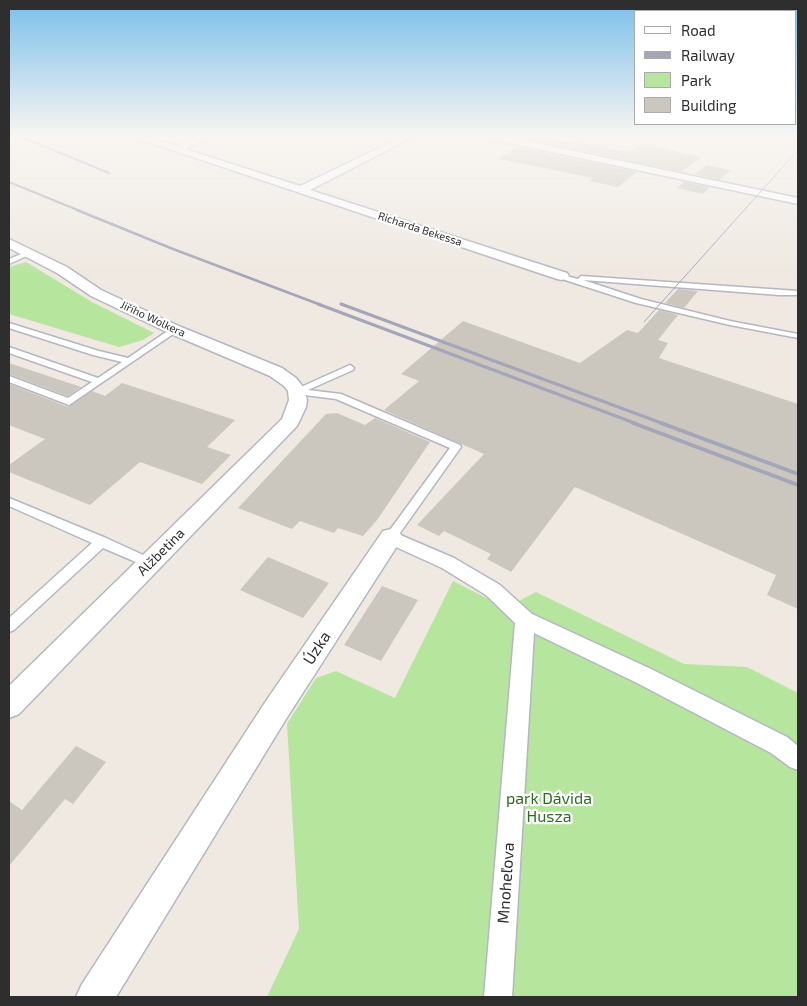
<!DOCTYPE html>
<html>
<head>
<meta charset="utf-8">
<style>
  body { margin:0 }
  #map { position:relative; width:807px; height:1006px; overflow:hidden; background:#efe9e1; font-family:"Exo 2",sans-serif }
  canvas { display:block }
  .frame { position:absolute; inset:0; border:10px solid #2e2e2e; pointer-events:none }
  .legend { position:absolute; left:634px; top:10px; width:162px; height:115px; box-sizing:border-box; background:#fff; border:1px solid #ababab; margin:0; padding:6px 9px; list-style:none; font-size:15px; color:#2e2e2e }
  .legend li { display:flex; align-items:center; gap:10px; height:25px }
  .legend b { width:25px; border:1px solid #ababab }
</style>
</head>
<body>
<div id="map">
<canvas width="807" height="1006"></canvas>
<div class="frame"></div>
<ul class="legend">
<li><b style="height:6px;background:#fff"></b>Road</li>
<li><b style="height:6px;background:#a3a6b8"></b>Railway</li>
<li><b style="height:14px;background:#b6e59e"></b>Park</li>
<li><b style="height:14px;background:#cbc7bf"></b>Building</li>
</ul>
</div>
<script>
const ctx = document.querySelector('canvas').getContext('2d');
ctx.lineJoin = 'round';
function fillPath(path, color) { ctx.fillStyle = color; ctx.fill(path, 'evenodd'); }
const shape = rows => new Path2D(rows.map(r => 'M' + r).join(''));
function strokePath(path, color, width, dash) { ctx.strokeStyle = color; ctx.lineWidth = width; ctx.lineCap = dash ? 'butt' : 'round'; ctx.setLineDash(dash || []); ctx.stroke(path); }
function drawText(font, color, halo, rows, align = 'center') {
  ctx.font = font + ' "Exo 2",sans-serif'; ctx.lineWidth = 4.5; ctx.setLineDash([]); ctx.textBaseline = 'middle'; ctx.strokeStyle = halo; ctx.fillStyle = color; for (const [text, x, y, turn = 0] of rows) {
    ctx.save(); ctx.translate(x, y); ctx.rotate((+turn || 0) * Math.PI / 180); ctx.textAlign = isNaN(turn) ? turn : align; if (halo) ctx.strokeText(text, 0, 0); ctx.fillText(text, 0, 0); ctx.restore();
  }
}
fillPath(shape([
  [26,262,92,302,154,333,143,340,119,347,9,314,9,267],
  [453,581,506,608,536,592,684,664,747,667,798,693,798,997,267,997,299,929,287,724,316,678,336,671,395,698]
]), '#b6e59e');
fillPath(shape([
  [533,136,542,136,630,152,642,144,702,157,681,172,528,139],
  [517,147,637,172,618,187,589,181,593,178,499,159],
  [707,165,731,170,719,180,695,174],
  [684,182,710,187,703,194,677,188],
  [678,289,698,291,684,308,665,303],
  [659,310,678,315,658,340,668,343,659,358,798,404,798,609,767,595,776,575,575,487,511,572,487,559,491,554,444,531,439,536,417,525,484,454,384,410,419,381,401,374,463,321,580,363,627,330,638,333],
  [9,363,81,387,68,396,9,374],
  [122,383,235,420,207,447,231,455,202,484,140,462,90,505,9,472,9,465,45,439,9,425,9,384,68,407,92,391,105,396],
  [337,413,365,425,375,418,430,442,377,520,363,536,338,528,334,533,300,521,292,529,238,508,326,414],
  [268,557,329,583,303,618,240,590],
  [382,586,418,600,381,661,344,645],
  [76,746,106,762,73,804,65,799,9,866,9,801,22,810]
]), '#cbc7bf');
const service = shape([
  [29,251,32,253,31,254,9,264,9,259,29,251],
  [559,274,578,279,581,276,798,291,798,295,779,295,583,280,641,299,730,321,798,334,798,338,730,325,636,303,559,278,559,274],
  [9,323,99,351,128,358,172,328,178,328,179,330,69,405,9,382,9,376,68,398,92,382,9,353,9,347,98,378,122,362,93,355,9,328,9,323],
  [350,365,354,368,353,370,308,390,341,394,460,445,461,447,395,540,391,541,387,540,385,537,387,534,450,448,336,399,297,394,292,391,350,365],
  [9,498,106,538,154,560,156,563,154,566,150,568,103,548,14,630,9,632,9,618,92,543,9,506,9,498]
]);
const pedestrian = shape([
  [391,531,454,558,500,585,532,614,651,669,787,737,798,746,798,770,790,767,771,753,637,683,534,633,512,997,484,997,515,623,486,595,442,568,385,542,382,537,385,532,391,531]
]);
const minor = shape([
  [130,136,144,136,176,146,197,136,210,136,185,149,300,186,404,136,415,136,310,190,567,273,569,276,562,280,557,279,130,136],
  [485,136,502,136,798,198,798,204,490,139,485,136],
  [9,239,67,267,101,290,181,327,282,368,296,378,303,387,307,400,306,407,297,426,19,714,9,718,9,686,282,419,289,400,288,391,284,386,270,376,169,333,91,296,57,273,9,248,9,239],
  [391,529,399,531,402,537,399,543,286,719,116,997,76,997,82,984,266,701,383,531,391,529]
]);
strokePath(service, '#b4b7c1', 3);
strokePath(pedestrian, '#b4b7c1', 3);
strokePath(minor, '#b4b7c1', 3);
fillPath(service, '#fff');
fillPath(pedestrian, '#fff');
fillPath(minor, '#fff');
strokePath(shape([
  [644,322,798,150]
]), '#a3a6b8', 1);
strokePath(shape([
  [19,136,109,173],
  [9,182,80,211]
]), '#a3a6b8', 2);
strokePath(shape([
  [77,210,173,249,321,305],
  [341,304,344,305]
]), '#a3a6b8', 2.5);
strokePath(shape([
  [318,304,637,424],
  [341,304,664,424]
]), '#a3a6b8', 3);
strokePath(shape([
  [633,423,798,485],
  [661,423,798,474]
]), '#a3a6b8', 4);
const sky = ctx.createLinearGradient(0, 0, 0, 277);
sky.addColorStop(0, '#7abfeb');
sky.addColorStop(0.49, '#f8f5f2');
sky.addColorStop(1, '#f8f5f200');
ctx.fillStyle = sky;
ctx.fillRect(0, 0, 807, 277);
drawText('11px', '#2e2e2e', '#fff', [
  ["Richarda Bekessa",420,229,18],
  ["Jiřího Wolkera",153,319,25]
]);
drawText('14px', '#2e2e2e', '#fff', [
  ["Alžbetina",161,552,-45]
]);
drawText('16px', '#2e2e2e', '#fff', [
  ["Úzka",317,648,-57],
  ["Mnoheľova",506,883,-86]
]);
drawText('16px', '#2c6e1b', '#fff', [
  ["park Dávida",549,799],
  ["Husza",549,817]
]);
</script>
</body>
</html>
